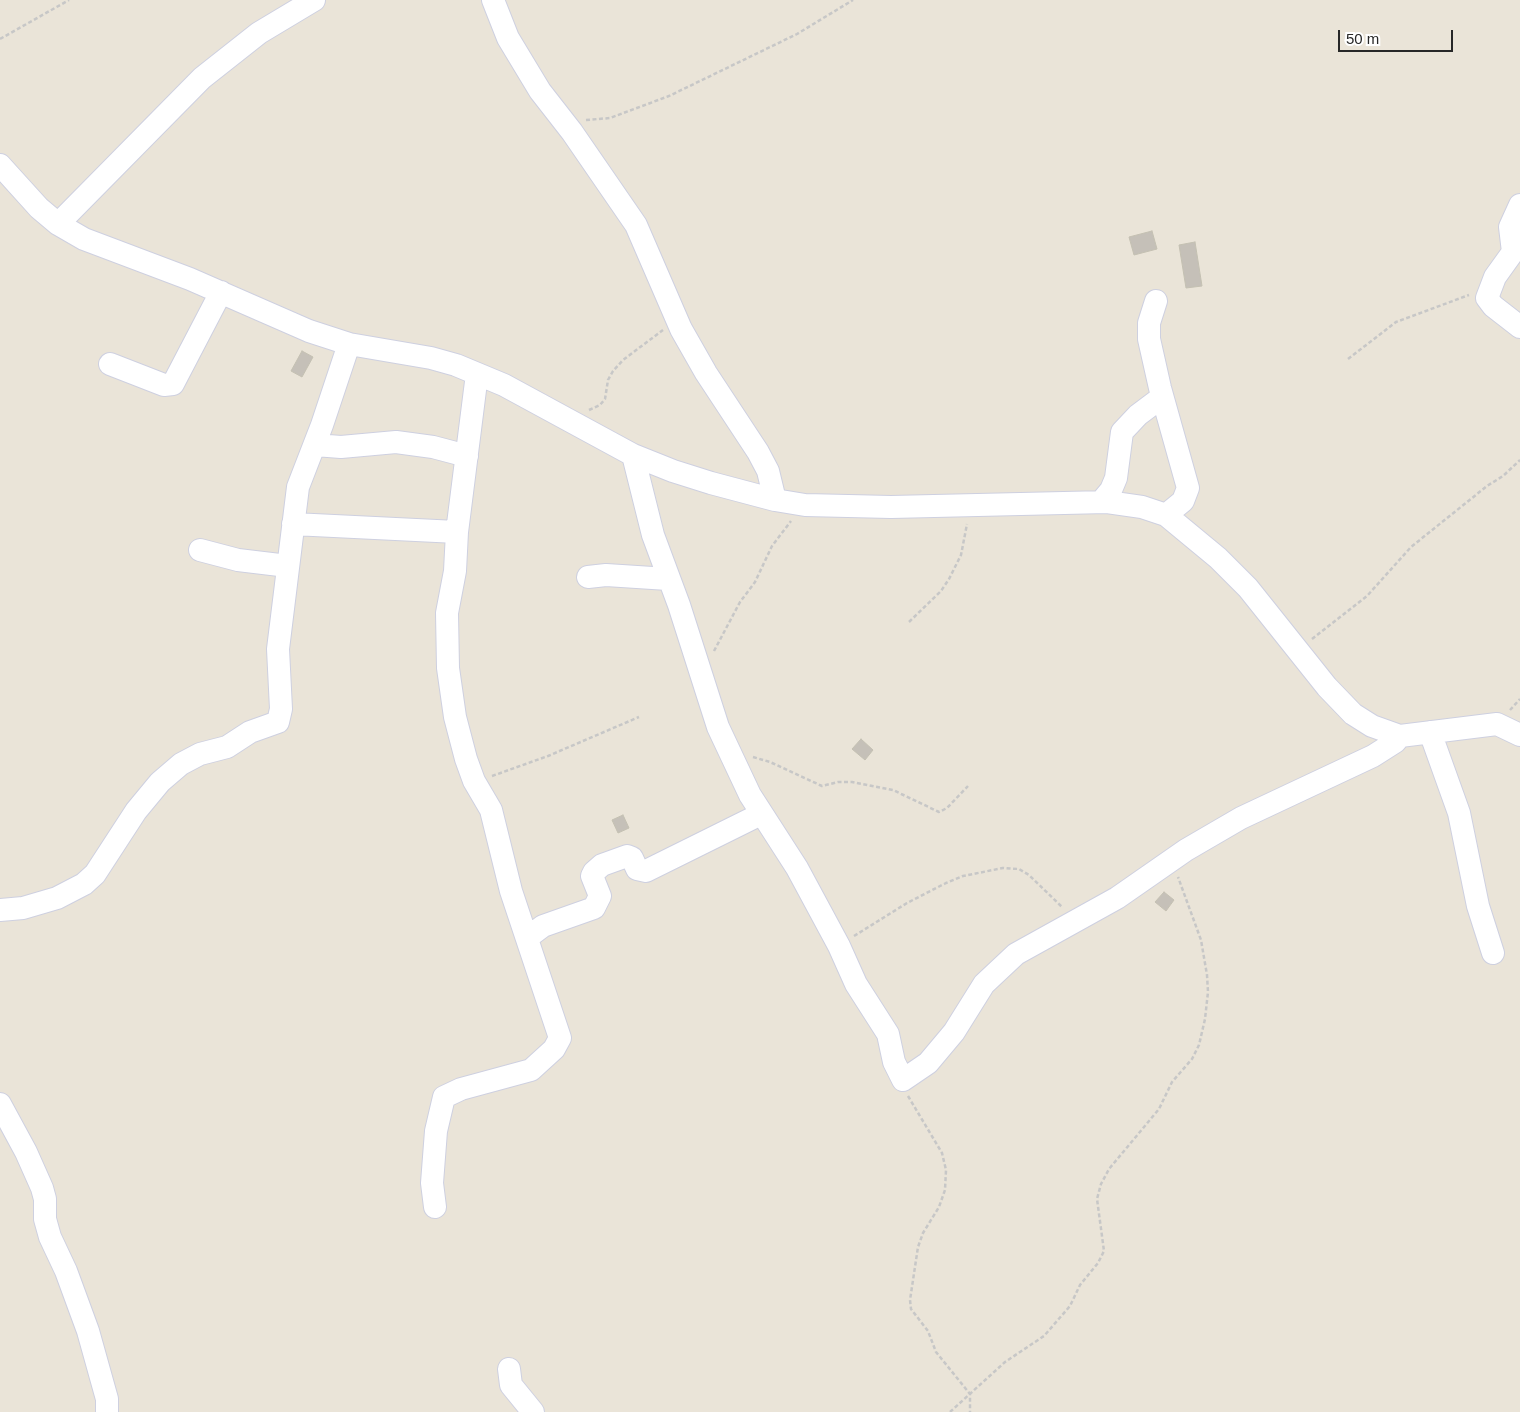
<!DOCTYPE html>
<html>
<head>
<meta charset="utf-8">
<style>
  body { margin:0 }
  #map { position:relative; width:1520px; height:1412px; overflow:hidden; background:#eae4d8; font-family:Arial,sans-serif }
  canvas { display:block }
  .scale { position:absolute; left:1338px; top:30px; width:115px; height:22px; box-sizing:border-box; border:2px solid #272727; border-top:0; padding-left:6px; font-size:15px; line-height:18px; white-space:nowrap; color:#272727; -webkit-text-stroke:4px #fff; paint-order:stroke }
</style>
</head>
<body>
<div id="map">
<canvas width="1520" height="1412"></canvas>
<div class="scale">50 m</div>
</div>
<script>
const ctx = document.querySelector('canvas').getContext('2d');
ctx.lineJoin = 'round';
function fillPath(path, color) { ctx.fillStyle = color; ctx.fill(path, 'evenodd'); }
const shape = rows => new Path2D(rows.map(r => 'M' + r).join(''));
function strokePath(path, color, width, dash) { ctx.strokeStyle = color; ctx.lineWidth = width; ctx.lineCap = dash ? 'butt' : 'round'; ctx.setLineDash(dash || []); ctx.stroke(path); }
const building = shape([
  [1152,231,1157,249,1134,255,1129,237,1152,231],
  [1195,242,1202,286,1186,288,1179,245,1195,242],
  [302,351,313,357,302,377,291,371,302,351],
  [861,739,873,750,865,760,852,749,861,739],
  [623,815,629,828,618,833,612,820,623,815],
  [1164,892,1174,900,1166,911,1155,902,1164,892]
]);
fillPath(building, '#c5c0b8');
strokePath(building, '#c4c0b2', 1);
const minor = shape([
  [493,0,508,38,540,91,572,132,636,225,681,329,706,373,758,452,768,471,775,500],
  [0,165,39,208,58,224,84,239,190,279,309,331,349,344,431,358,456,365,504,385,633,455,673,471,711,483,775,500,805,505,891,507,1107,502,1142,507,1166,515,1218,558,1248,588,1327,687,1353,714,1372,726,1400,736,1497,724,1520,735],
  [1520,205,1510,227,1513,252,1495,277,1487,298,1493,306,1520,327],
  [58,224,202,78,259,33,314,0],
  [1156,301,1149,323,1149,339,1160,388,1188,488,1183,501,1166,515],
  [110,364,164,385,173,384,221,292],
  [315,445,341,447,396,442,433,447,467,456],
  [633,455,653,535,679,605,718,727,750,795,797,868,839,946,856,984,888,1034,894,1062,903,1080,928,1063,954,1032,984,984,1016,954,1117,898,1186,850,1241,818,1373,756,1395,742,1400,736],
  [1101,502,1111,490,1116,478,1122,432,1138,415,1162,397],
  [293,524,457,532],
  [200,550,238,560,288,566],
  [588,577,606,575,668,579],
  [1430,732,1459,813,1478,906,1493,953],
  [0,910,23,908,57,898,84,884,95,874,136,811,160,782,181,764,200,754,227,747,250,732,278,722,281,709,278,649,298,487,322,425,349,344],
  [527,938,543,926,594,908,600,896,592,876,594,872,602,865,627,856,632,858,637,869,646,871,761,814],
  [0,1104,26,1152,42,1188,45,1199,45,1219,50,1237,66,1271,88,1331,107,1399,107,1412],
  [435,1207,432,1183,436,1131,444,1097,461,1089,531,1070,554,1049,560,1038,511,891,491,810,474,781,466,759,455,717,448,668,447,613,455,571,457,532,477,374],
  [509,1369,511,1385,533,1412]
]);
strokePath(minor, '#ced0e0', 24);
strokePath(shape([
  [0,39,69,0],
  [586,120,610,118,669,96,797,34,853,0],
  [1348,359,1396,322,1469,295],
  [589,410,600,405,605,399,608,380,613,371,623,360,663,330],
  [909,622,941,591,949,579,961,555,967,524],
  [1312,639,1367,596,1411,547,1487,486,1503,476,1520,460],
  [714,651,740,602,755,582,772,546,791,521],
  [1510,710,1520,699],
  [753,757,770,762,822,786,838,782,852,782,893,790,939,812,947,808,968,786],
  [492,776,548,756,639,717],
  [854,936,907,903,946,883,963,876,1003,868,1019,869,1029,875,1062,907],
  [908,1096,942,1153,946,1170,945,1190,939,1207,923,1233,918,1247,910,1300,911,1309,928,1331,936,1352,970,1394,970,1412],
  [950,1412,1005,1362,1044,1336,1070,1306,1080,1285,1098,1263,1104,1251,1097,1199,1101,1184,1109,1169,1159,1109,1172,1082,1192,1059,1199,1045,1205,1019,1208,992,1207,975,1201,940,1178,877]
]), '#c7c7c7', 2.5, [4, 2.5]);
strokePath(minor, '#fff', 22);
</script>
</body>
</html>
